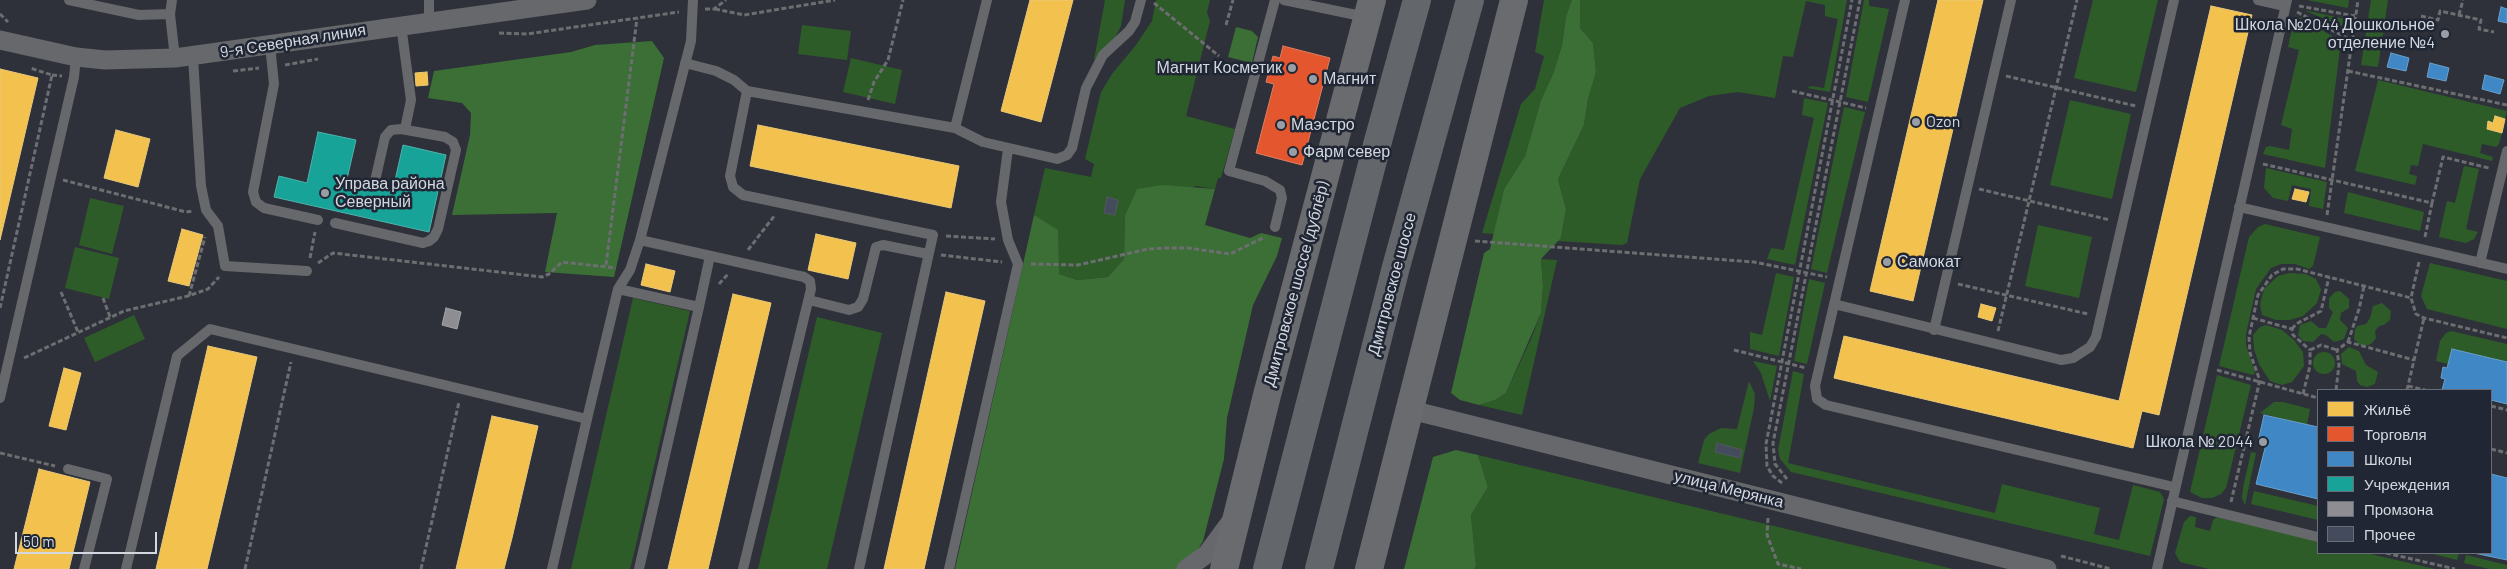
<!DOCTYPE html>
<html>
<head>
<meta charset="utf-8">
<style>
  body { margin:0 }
  #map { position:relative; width:2507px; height:569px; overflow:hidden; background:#2e3139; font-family:Barlow,sans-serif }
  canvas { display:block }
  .legend { position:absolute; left:2317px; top:389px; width:175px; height:165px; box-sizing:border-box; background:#202633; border:1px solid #686d78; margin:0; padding:6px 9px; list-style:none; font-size:15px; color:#d3d8e0 }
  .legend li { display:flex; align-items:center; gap:10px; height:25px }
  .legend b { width:25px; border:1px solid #686d78 }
  .scale { position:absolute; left:15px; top:532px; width:142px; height:22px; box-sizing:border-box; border:2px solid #d3d8e0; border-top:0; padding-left:6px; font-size:15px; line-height:18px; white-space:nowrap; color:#d3d8e0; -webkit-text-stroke:4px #202633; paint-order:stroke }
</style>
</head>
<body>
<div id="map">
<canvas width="2507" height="569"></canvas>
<ul class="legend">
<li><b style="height:14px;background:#f2c14e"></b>Жильё</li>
<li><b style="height:14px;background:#e4572e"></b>Торговля</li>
<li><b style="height:14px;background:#3f88c5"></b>Школы</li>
<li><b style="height:14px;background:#17a398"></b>Учреждения</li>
<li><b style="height:14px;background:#8d8d92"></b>Промзона</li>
<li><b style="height:14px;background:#444b5c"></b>Прочее</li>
</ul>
<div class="scale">50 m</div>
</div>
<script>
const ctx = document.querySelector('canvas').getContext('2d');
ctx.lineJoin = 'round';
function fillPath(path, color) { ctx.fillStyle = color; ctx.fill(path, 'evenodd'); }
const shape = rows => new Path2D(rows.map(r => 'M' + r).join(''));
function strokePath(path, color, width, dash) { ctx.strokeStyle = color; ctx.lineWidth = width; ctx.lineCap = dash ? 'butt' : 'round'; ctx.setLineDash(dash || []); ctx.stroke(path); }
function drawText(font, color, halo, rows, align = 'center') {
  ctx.font = font + ' Barlow,sans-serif'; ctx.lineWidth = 5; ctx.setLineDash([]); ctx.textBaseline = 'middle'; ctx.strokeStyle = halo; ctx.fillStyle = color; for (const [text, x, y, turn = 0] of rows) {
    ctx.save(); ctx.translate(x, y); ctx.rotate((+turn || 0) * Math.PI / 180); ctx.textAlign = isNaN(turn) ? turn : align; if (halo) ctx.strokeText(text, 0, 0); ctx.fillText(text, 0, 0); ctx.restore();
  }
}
fillPath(shape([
  [1105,0,1125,0,1121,26,1114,40,1094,60],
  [1156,0,1210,0,1207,13,1210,21,1186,116,1235,129,1221,178,1218,178,1215,189,1196,186,1125,216,1124,259,1108,277,1077,280,1059,274,1034,215,1045,168,1091,177,1094,164,1085,159,1101,92,1112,74,1136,45,1152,21],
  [1544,0,1572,0,1566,16,1562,45,1553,74,1541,100,1525,156,1504,189,1494,234,1482,233,1521,104,1535,89,1544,56,1535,52],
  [1580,0,1847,0,1830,92,1807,88,1811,86,1824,88,1838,19,1825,16,1825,5,1806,1,1793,57,1783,56,1775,98,1738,92,1709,96,1680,108,1640,179,1627,243,1622,245,1558,241,1561,238,1566,209,1558,179,1584,125,1588,99,1596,72,1593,43,1580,28],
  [1864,0,1869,0,1869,6,1889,9,1868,102,1846,97],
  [2093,0,2158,0,2136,92,2074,78],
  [2307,0,2349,0,2348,8],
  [2371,0,2388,0,2378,67,2361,65],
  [2304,10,2346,19,2345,28],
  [2295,15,2341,41,2325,168,2263,154,2266,147,2270,146,2289,150,2292,129,2281,125,2299,50,2288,47],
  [802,25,851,31,847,60,798,54],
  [851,58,902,70,895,104,843,92],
  [2378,80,2507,111,2505,119,2495,116,2493,123,2488,122,2487,129,2502,133,2499,144,2496,147,2482,144,2480,153,2493,157,2492,161,2423,144,2418,166,2411,165,2409,174,2417,176,2415,185,2355,171],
  [1804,98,1828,103,1795,265,1767,259,1771,248,1784,250,1814,118,1802,115],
  [2070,100,2131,114,2112,199,2050,185],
  [1844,107,1865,112,1827,273,1811,269],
  [2464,166,2479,169,2466,229,2478,232,2474,239,2466,243,2439,237,2447,201,2455,203],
  [2266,168,2327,182,2323,209,2309,206,2311,189,2292,185,2288,201,2273,198,2264,188],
  [2348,192,2424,212,2420,231,2344,213],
  [90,198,124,206,112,254,79,245],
  [2265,224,2320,237,2313,266,2309,269,2295,264,2281,264,2271,268,2256,289,2246,334,2246,345,2255,373,2253,375,2219,366,2249,237,2258,227],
  [2038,225,2092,237,2079,298,2025,286],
  [75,247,119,258,109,299,65,288],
  [1541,259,1557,260,1522,415,1479,405,1495,400,1506,393,1531,339,1541,313,1543,286],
  [2430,263,2507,281,2507,329,2427,309,2421,296],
  [1776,273,1794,277,1779,356,1750,349,1750,332,1762,335],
  [2289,273,2306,274,2316,279,2321,289,2317,303,2303,316,2290,320,2276,320,2262,315,2260,304,2264,289,2278,276],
  [1809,279,1825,283,1807,364,1794,361],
  [2340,291,2349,299,2349,308,2341,313,2340,320,2348,328,2344,339,2334,342,2326,335,2321,334,2313,342,2303,341,2298,335,2300,325,2311,321,2319,328,2326,328,2333,312,2329,308,2329,298,2335,292],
  [633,298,690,311,635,549,630,569,571,569],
  [2382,303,2391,311,2390,320,2384,325,2379,326,2375,331,2376,338,2373,342,2369,345,2360,345,2354,339,2355,330,2357,326,2366,324,2370,318,2373,306],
  [134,315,145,339,95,362,84,338],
  [817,317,882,333,827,569,758,569],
  [2266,325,2282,330,2294,340,2303,352,2304,366,2292,382,2282,385,2270,381,2259,364,2254,349,2253,335,2260,327],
  [2451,331,2507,344,2507,362,2452,349,2448,364,2436,361,2440,341,2446,333],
  [2349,347,2359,351,2366,365,2378,372,2375,384,2367,387,2360,385,2357,381,2356,371,2342,364,2341,354],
  '2313 363a11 11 0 1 1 22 0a11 11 0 1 1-22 0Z',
  [1753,361,1777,366,1770,401,1761,373],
  [1793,371,1804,374,1788,463,1995,513,2002,484,2100,508,2094,534,2119,540,2133,485,2160,492,2164,499,2150,556,1791,472,1780,459,1778,450],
  [2217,375,2251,385,2226,488,2221,494,2212,498,2202,498,2190,492],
  [1749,381,1755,394,1754,408,1740,473,1698,463,1704,440,1709,434,1721,428,1737,429],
  [2274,402,2283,402,2310,409,2307,425,2260,413],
  [2251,452,2256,453,2245,505,2242,498,2243,488],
  [1478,455,1953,569,1474,569,1476,566,1471,515,1488,487],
  [2254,491,2318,506,2318,520,2251,504],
  [2190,516,2196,517,2195,527,2210,531,2213,520,2217,517,2318,541,2318,553,2366,553,2435,569,2209,569,2180,562,2175,553,2184,522],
  [2429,553,2459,553,2457,560],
  [2466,555,2507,565,2507,569,2489,569,2464,563]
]), '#2e5c29');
fillPath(shape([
  [1572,0,1580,0,1580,28,1593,43,1596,72,1588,99,1584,125,1558,179,1566,209,1561,238,1541,259,1543,286,1541,313,1506,393,1495,400,1479,405,1460,400,1451,393,1484,253,1490,249,1504,189,1525,156,1541,100,1553,74,1562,45,1566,16],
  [1236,27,1252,31,1258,37,1252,63,1228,57],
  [652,41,664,58,614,277,545,272,557,213,452,215,470,135,471,113,462,103,428,98,434,71,571,52,595,45],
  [1163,185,1215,189,1205,225,1250,238,1261,233,1282,238,1277,256,1253,305,1227,418,1224,459,1203,541,1196,553,1178,569,955,569,1034,215,1058,230,1059,274,1077,280,1108,277,1124,259,1125,216,1137,189],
  [1456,450,1478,455,1488,487,1471,515,1476,566,1474,569,1404,569,1433,457]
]), '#3b6f35');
const homes = shape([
  [1030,0,1073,0,1041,122,1001,111,1030,0],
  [1938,0,1983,0,1913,301,1870,291,1938,0],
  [2211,6,2252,15,2159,415,2142,411,2133,448,1834,378,1844,336,2119,401,2211,6],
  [0,69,38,78,0,240,0,69],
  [427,72,428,85,416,86,415,73,427,72],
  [2495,116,2505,119,2502,133,2487,129,2488,121,2493,123,2495,116],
  [758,125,959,166,951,208,750,166,758,125],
  [116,130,150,139,138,187,104,178,116,130],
  [2295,189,2309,192,2306,202,2292,199,2295,189],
  [182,229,203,235,189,286,168,281,182,229],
  [816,234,856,243,848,279,808,270,816,234],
  [646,264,675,271,670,292,641,285,646,264],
  [946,292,985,301,924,569,884,569,946,292],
  [733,294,771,303,708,569,668,569,733,294],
  [1981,304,1996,308,1992,321,1978,317,1981,304],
  [208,346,257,357,234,456,207,569,156,569,208,346],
  [64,368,81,373,66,430,49,426,64,368],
  [492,416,538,426,512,538,504,569,456,569,492,416],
  [39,469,90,482,69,569,14,569,39,469]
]);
fillPath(homes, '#f2c14e');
strokePath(homes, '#e9c87a', 1);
const shops = shape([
  [1283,46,1330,58,1302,165,1256,153,1274,84,1266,82,1273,56,1280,58,1283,46]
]);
fillPath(shops, '#e4572e');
strokePath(shops, '#df7e63', 1);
const schools = shape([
  [2501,7,2507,9,2507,23,2498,21,2501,7],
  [2391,53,2409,58,2406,71,2387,67,2391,53],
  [2430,63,2449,68,2446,81,2427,77,2430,63],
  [2485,75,2504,80,2500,94,2482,89,2485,75],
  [2452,349,2507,362,2507,404,2491,400,2491,390,2442,390,2445,379,2441,378,2443,367,2447,368,2452,349],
  [2264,415,2318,427,2318,499,2256,484,2266,444,2258,442,2264,415],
  [2491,474,2507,478,2507,560,2474,553,2491,553,2491,474]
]);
fillPath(schools, '#3f88c5');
strokePath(schools, '#6ba0cd', 1);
const public = shape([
  [318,132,356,140,347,179,393,189,403,145,446,155,429,232,274,197,279,176,307,183,318,132]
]);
fillPath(public, '#17a398');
strokePath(public, '#4fb3ae', 1);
const industry = shape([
  [446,308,461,312,457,329,442,325,446,308]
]);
fillPath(industry, '#8d8d92');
strokePath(industry, '#a2a4a9', 1);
const building = shape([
  [1107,197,1118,200,1115,215,1104,213,1107,197],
  [1717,443,1742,450,1740,458,1715,452,1717,443]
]);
fillPath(building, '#444b5c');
strokePath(building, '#54575e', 1);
strokePath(shape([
  [1154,3,1219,56],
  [2299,6,2355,16],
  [705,9,714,9,726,0],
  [715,9,744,15,835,0],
  [2297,12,2353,41],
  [0,14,8,22],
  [2459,15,2463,0],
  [2421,16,2438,20,2440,11,2481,20,2479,29,2494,32],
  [1226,25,1233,0],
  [499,33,527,34,679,12],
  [285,65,318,59],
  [233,71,259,68],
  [2348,71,2507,105],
  [52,75,62,76],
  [2006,76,2136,106],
  [1792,91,1866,108],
  [868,100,874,82,888,60,903,0],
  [2263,164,2432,203,2443,157,2489,168],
  [63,180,186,212,193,211],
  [1979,189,2110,220],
  [2327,215,2358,0],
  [946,236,995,239],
  [2425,237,2432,203],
  [1475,241,1754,262,1827,277],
  [748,250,775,215],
  [941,255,1002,262],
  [310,258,315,232],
  [2419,262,2411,298,2416,314,2424,318,2507,338],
  [318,263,333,253,542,277,549,274,562,262,616,268],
  [1031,264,1078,265,1148,249,1165,248,1188,248,1230,254,1265,237],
  [606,265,637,18],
  [719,284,728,274],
  [1958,284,2088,314],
  [61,292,78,332],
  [189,296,205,237],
  [103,298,110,317],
  [0,308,52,75,30,68],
  [2253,318,2292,329,2293,335,2310,350],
  [2292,329,2296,324,2321,311,2329,277],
  [1998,331,2077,0],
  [2348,342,2359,309,2364,286],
  [1734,350,1806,368],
  [24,358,124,311,188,296,208,289,219,277],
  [2217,370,2318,398],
  [2408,386,2425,390],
  [2336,390,2339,365,2337,350,2348,342,2414,360],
  [2407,390,2424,318],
  [2303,394,2310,366,2310,350,2321,345,2337,350],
  [2491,406,2507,410],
  [2491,449,2507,453],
  [0,453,55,466],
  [1787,479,1775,464,1773,443,1860,0],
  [1782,483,1773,476,1767,466,1766,444,1852,0],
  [2231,502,2259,384,2259,378,2250,353,2249,337,2258,295,2272,275,2283,269,2297,269,2411,298],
  [1768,518,1767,535,1778,564,1801,569],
  [2386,553,2455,569],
  [2061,556,2111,569],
  [245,569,291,362],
  [421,569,459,402]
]), '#6c6e71', 3, [5, 2.5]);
strokePath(shape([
  [69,0,139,15,170,14],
  [172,0,170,14,175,58],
  [429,0,429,21],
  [1284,0,1366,17],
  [1905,0,1815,386,1817,399,1826,405,2174,487],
  [2258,0,2285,6],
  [401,25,411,100,405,129],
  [270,45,274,84,253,192,256,202,264,208,318,220],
  [193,57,201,186,206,210,218,226,225,266,307,271],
  [685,63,716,71,734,80,747,91,955,128,983,142,1057,159,1067,155,1072,148,1086,88,1103,55,1129,31,1135,22,1141,0],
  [747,91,730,176,733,187,743,195,933,235,859,569],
  [955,128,987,0],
  [2239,207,2507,269],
  [335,223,423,243,429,241,434,237,438,229,456,150,453,142,445,137,401,129,391,130,385,137,375,181],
  [1275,227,1282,198,1280,190,1265,181,1229,171,1275,0],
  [640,240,804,277,810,281,811,289,743,569],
  [2480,263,2507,151],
  [618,289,630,270,640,240,691,41,693,0],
  [809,300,849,310,858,307,863,299,876,247,883,245,928,254],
  [1834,304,2061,360,2073,358,2090,347,2096,337,2174,0],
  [699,307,710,256],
  [1934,330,2011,0],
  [0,398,74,77,76,57],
  [587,419,618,289,699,307,639,569],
  [68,469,107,479,84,569],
  [2172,501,2318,537],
  [126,569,177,356,210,329,587,419,552,569],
  [949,569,1018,264,1008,240,1001,202,1008,149],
  [2157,569,2287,0]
]), '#66686b', 10);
strokePath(shape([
  [0,40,76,57,105,60,175,58,587,0],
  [1411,410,2047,569],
  [1186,569,1207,554,1232,520]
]), '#66686b', 19);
strokePath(shape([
  [1224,569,1267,395,1372,0],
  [1369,569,1514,0]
]), '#696b6f', 28);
strokePath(shape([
  [1267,569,1378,141,1417,0],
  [1319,569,1396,267,1470,0]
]), '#63676b', 28);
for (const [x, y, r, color] of [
  [2445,34,5,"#999ea6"],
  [1292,68,5,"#999ea6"],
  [1313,79,5,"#999ea6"],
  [1916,122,5,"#999ea6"],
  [1281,125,5,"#999ea6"],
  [1293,152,5,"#999ea6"],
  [325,193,5,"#999ea6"],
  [1887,262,5,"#999ea6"],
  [2263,442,5,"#999ea6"]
]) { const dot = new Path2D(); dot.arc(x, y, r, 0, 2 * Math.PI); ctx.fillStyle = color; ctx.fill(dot); strokePath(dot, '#202633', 2); }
drawText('16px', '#d3d8e0', '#202633', [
  ["Школа №2044 Дошкольное",2435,25,"right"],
  ["отделение №4",2435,43,"right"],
  ["Магнит Косметик",1282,68,"right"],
  ["Магнит",1323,79],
  ["Ozon",1926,122],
  ["Маэстро",1291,125],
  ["Фарм север",1303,152],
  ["Управа района",335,184],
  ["Северный",335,202],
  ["Самокат",1897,262],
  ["Школа № 2044",2253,442,"right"]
], 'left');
drawText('16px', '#d3d8e0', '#202633', [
  ["9-я Северная линия",293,41,-9],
  ["Дмитровское шоссе (дублёр)",1296,284,-75],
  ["Дмитровское шоссе",1392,284,-75],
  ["улица Мерянка",1729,489,14]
]);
</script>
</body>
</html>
